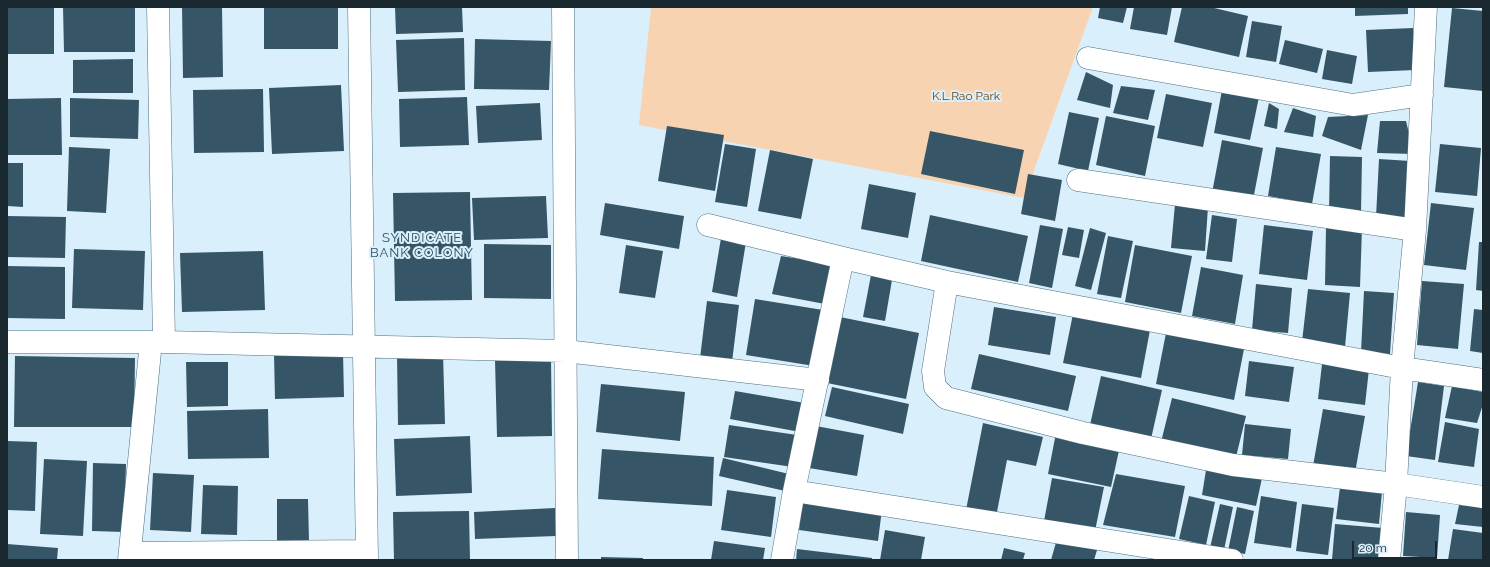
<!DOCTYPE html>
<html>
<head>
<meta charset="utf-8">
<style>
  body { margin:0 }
  #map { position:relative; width:1490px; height:567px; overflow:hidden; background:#d9effb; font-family:Raleway,sans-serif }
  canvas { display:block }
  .frame { position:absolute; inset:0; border:8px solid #1a2830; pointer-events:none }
  .scale { position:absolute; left:1352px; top:541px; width:85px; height:18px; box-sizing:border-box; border:2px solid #1a2830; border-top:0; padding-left:5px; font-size:12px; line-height:14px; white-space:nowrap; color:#1a2830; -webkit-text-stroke:3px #d9effb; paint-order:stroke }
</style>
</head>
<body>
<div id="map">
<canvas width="1490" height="567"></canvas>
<div class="frame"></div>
<div class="scale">20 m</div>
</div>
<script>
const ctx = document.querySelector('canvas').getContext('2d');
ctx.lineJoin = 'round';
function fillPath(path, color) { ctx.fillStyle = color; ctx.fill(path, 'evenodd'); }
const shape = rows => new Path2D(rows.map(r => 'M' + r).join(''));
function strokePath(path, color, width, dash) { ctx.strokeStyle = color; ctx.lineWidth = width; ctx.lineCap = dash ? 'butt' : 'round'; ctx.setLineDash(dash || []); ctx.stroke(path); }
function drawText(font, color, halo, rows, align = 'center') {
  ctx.font = font + ' Raleway,sans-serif'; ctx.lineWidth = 4; ctx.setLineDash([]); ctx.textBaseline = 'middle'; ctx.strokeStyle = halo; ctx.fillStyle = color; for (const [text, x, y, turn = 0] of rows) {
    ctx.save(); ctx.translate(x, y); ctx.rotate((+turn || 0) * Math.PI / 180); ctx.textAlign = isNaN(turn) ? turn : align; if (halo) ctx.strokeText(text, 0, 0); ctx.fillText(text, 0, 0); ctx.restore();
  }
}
fillPath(shape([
  [651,7,1093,7,1024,198,639,125]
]), '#f8d3b2');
fillPath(shape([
  [7,7,54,7,54,54,7,54],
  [63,7,135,7,135,52,64,52],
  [182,7,222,7,223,77,183,78],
  [264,7,338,7,338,49,264,49],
  [395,7,462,7,463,32,396,34],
  [1100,7,1127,7,1123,23,1098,18],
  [1134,7,1172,7,1167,35,1130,29],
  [1182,7,1210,7,1248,16,1239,57,1174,42],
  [1355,7,1408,7,1408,14,1355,16],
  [1452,8,1483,11,1483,91,1444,87],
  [1252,21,1282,26,1276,62,1246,57],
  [1413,28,1415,70,1368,72,1366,30],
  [464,38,465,90,398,92,396,40],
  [475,39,551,41,549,90,474,89],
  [1285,40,1323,49,1317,73,1279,64],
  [1327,50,1357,56,1352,84,1322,79],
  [133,59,133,93,73,93,73,60],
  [1086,72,1113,85,1110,108,1077,100],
  [341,85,344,151,272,154,269,88],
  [1121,86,1155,90,1148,120,1113,113],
  [263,89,264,152,194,153,193,90],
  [1222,90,1259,97,1250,140,1214,133],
  [1166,94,1212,103,1203,147,1157,138],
  [467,97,469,145,400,147,399,99],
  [61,98,62,155,7,155,7,99],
  [70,98,139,100,138,139,70,137],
  [540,103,542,140,478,143,476,106],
  [1269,103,1279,109,1277,129,1264,126],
  [1293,108,1316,116,1313,137,1284,132],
  [1069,112,1099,118,1088,171,1058,164],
  [1368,115,1361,150,1322,136,1328,117],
  [1106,116,1155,126,1145,176,1096,165],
  [1380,121,1406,121,1414,154,1377,153],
  [667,126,724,135,715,191,658,181],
  [930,131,1024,150,1015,194,921,174],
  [1222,140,1263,148,1253,200,1212,193],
  [725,144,756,149,747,207,715,202],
  [1440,144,1481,148,1477,196,1435,192],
  [69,147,110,149,106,213,67,211],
  [1276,147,1321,154,1312,204,1268,196],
  [770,150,813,159,801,219,758,211],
  [1330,156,1362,157,1361,212,1329,212],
  [1379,159,1410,161,1407,219,1376,217],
  [7,163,23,163,23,207,7,206],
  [1028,174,1062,180,1055,221,1021,214],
  [869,184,916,193,908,238,861,229],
  [470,192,472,300,395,301,393,193],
  [546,196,548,238,474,240,472,198],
  [605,203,684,216,679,249,600,235],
  [1431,203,1474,208,1466,270,1424,265],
  [1175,204,1208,207,1205,251,1171,248],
  [930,215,1028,236,1018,282,921,261],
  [1212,215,1237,219,1232,262,1206,259],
  [7,216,66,217,65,258,7,257],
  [1040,225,1063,229,1052,288,1029,283],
  [1264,225,1313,231,1307,280,1259,274],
  [1068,227,1084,230,1079,258,1062,255],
  [1326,227,1362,228,1360,287,1325,285],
  [1090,228,1106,233,1091,290,1075,286],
  [1108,236,1133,241,1121,298,1097,294],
  [721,238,746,242,737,297,712,292],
  [1479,242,1483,242,1483,291,1476,290],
  [484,244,551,245,551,299,484,298],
  [626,245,663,251,655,298,619,293],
  [1135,245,1192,256,1181,313,1125,302],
  [74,249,145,251,143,310,72,308],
  [263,251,265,310,182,312,180,253],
  [781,256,832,264,825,304,772,294],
  [7,266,65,267,65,319,7,318],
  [1201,267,1243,275,1235,324,1192,316],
  [871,275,892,280,885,321,863,317],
  [1422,281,1464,284,1458,349,1417,345],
  [1256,284,1292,288,1288,333,1252,330],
  [1308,289,1350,293,1345,347,1302,342],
  [1364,291,1394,293,1390,354,1361,352],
  [755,299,823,310,814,366,746,355],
  [707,301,739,305,732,362,700,358],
  [994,307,1056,317,1050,355,988,345],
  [1474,309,1483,310,1483,353,1470,351],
  [1073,314,1150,330,1141,378,1063,363],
  [840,317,919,333,906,399,827,383],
  [1166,333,1244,349,1234,400,1156,384],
  [343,352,344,397,275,399,274,354],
  [443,353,445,424,398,425,397,354],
  [979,354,1076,376,1068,411,971,389],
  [15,356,135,358,134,427,14,427],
  [551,359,552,436,497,437,495,360],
  [1249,361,1294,367,1289,402,1245,396],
  [186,362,228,362,228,406,187,407],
  [1322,364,1369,369,1365,405,1318,399],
  [1101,376,1162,390,1151,439,1090,425],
  [1418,382,1444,386,1435,460,1406,456],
  [601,384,685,392,680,441,596,432],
  [1452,386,1483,392,1483,404,1477,423,1445,418],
  [832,387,909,404,903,434,825,416],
  [735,391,805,403,800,432,730,419],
  [1172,398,1246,416,1235,461,1161,442],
  [268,409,269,458,188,459,187,411],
  [1323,409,1365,416,1355,473,1313,466],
  [1445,422,1479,429,1474,467,1438,462],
  [983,423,1043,437,1036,466,1007,460,996,517,966,510],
  [1245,424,1291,429,1288,459,1242,455],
  [729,425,797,435,793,467,724,457],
  [816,426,864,435,857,476,809,468],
  [1056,433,1120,446,1111,487,1048,474],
  [470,436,472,493,396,496,394,439],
  [7,441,37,442,35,511,7,510],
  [602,449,714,457,712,506,598,499],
  [723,458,789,474,785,491,719,476],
  [44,459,87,461,83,536,40,534],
  [93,463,126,464,124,532,92,531],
  [1206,470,1262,478,1256,506,1202,495],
  [153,473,194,475,191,532,150,530],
  [1116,474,1185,486,1175,537,1103,525],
  [1052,478,1104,487,1095,531,1044,521],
  [203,485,238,486,237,535,201,534],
  [1340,487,1382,492,1379,524,1336,519],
  [727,490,776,497,771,537,721,530],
  [1189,496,1215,502,1206,545,1179,539],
  [1261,496,1297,502,1291,548,1254,543],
  [277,499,308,499,309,541,277,541],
  [803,499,882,509,878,541,799,530],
  [1220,504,1233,507,1224,550,1210,548],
  [1302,504,1334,508,1328,555,1296,551],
  [1459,505,1483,507,1483,527,1455,524],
  [1237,507,1254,511,1245,554,1228,551],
  [555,508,556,536,475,539,474,512],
  [469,511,470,560,394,560,393,512],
  [1406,512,1440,515,1437,558,1403,556],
  [1335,524,1383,528,1380,560,1332,560],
  [1453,529,1483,533,1483,560,1448,560],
  [885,530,925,537,921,560,880,560],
  [1057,539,1097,550,1094,560,1051,560],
  [714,541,765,548,763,560,711,560],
  [7,544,58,548,57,560,7,560],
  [1004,548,1025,553,1023,560,1001,560],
  [797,549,872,558,872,560,796,560],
  [601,557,643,558,643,560,601,560]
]), '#365667');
const minor = shape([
  [158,7,164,342],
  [359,7,367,560],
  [563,7,567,560],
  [1088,58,1353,105,1422,95],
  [1078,180,1415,230],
  [708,225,843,258],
  [947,282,933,371,935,387,946,398,1083,433,1233,465,1396,484,1483,497],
  [7,342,164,342,565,351,818,380],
  [794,491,1232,560],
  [130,553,367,551],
  [129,560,151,342],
  [782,560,794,491,843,258,947,282,1402,368,1483,380],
  [1389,560,1396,484,1402,368,1415,230,1426,7]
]);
strokePath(minor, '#4e6f81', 23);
strokePath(minor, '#fff', 22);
drawText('12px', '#724410', '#d9effb', [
  ["K.L.Rao Park",966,96]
]);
ctx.letterSpacing = '1px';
drawText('13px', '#305161', '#d9effb', [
  ["SYNDICATE",422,238],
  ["BANK COLONY",422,253]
]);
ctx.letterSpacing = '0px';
</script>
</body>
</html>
